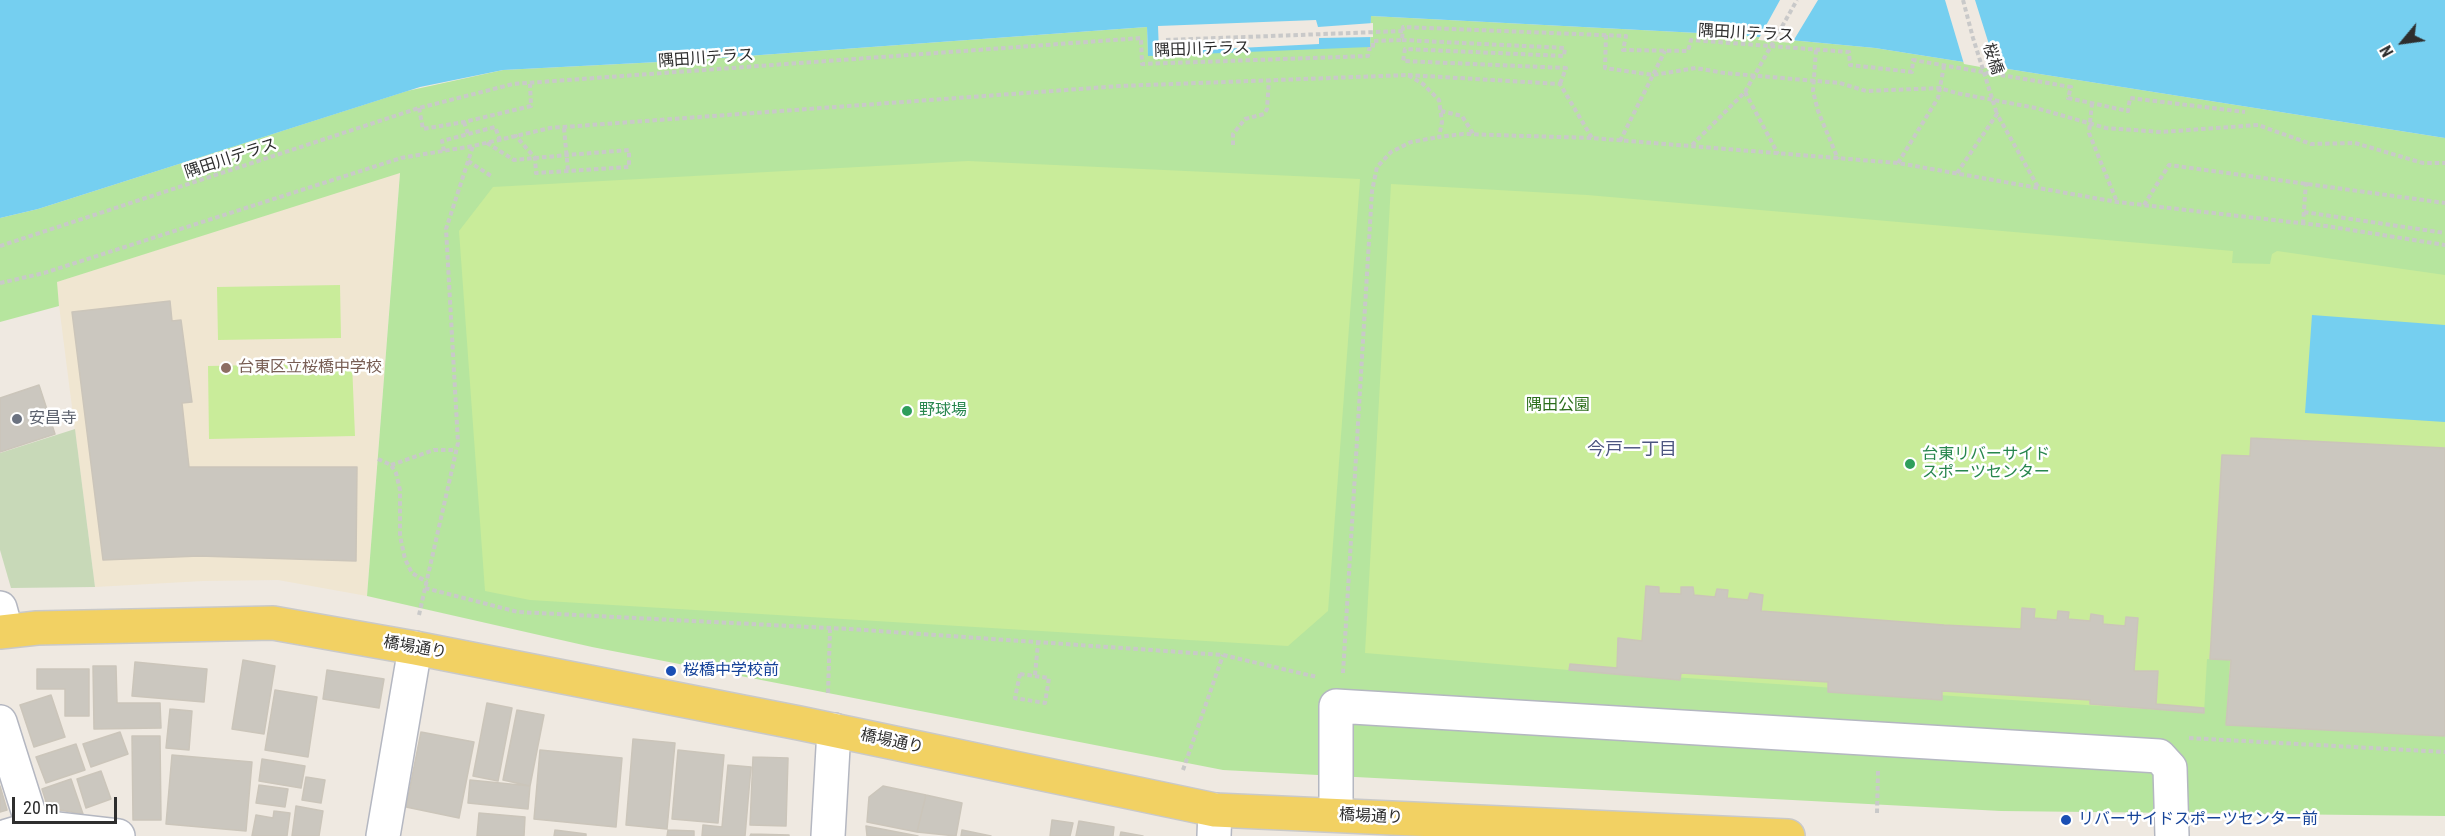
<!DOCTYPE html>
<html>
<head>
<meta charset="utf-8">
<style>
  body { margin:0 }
  #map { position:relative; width:2445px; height:836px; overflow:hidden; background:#efe9e1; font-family:"Roboto Condensed",sans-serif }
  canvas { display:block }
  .north { position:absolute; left:2373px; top:12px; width:60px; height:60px; -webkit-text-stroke:4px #fff; paint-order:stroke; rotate:241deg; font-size:16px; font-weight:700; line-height:24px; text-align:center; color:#2e2e2e }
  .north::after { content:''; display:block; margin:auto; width:21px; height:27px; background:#2e2e2e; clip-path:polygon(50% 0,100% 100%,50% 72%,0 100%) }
  .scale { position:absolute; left:12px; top:797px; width:105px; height:27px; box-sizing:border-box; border:3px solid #2e2e2e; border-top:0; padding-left:8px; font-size:18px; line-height:21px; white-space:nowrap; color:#2e2e2e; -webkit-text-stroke:4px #fff; paint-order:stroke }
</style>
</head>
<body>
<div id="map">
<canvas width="2445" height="836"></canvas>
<div class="north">N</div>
<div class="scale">20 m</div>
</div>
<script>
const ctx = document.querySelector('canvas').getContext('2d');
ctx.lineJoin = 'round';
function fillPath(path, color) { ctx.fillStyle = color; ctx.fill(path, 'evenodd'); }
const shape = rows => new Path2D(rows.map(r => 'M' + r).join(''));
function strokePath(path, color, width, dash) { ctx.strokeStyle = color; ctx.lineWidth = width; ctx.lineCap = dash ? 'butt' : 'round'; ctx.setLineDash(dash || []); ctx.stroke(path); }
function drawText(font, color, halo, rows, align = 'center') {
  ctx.font = font + ' "Roboto Condensed","Noto Sans JP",sans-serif'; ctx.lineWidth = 5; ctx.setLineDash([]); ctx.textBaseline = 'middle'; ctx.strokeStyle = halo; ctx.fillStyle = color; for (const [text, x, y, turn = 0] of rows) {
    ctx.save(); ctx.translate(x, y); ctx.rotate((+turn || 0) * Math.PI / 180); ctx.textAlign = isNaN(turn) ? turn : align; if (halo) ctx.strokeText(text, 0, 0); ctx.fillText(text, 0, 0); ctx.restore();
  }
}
fillPath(shape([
  [400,172,367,596,278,580,203,581,95,587,56,282]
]), '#f0e6d1');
fillPath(shape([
  [1371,16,1737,35,1875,48,2445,138,2445,816,2001,811,1223,770,592,647,367,596,400,173,57,282,59,306,0,322,0,218,38,209,407,91,503,70,678,61,1147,27,1148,55,1370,46]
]), '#b6e59e');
fillPath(shape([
  [75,429,95,587,11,588,0,550,0,453]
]), '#c8d9b8');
fillPath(shape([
  [968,161,1360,179,1328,611,1288,646,530,600,485,591,459,231,493,187],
  [1391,184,1587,195,2233,251,2232,263,2270,264,2272,254,2277,251,2445,275,2445,736,2226,725,2230,660,2207,659,2204,713,1569,670,1365,653],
  [340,285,341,338,218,340,217,287],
  [352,363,355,436,209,439,208,366]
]), '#c9ec9a');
fillPath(shape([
  [0,0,2445,0,2445,138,1875,48,1737,35,1371,16,1370,47,1148,56,1147,27,678,61,503,70,420,87,38,209,0,218],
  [2312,315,2445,325,2445,422,2305,413]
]), '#75cff0');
fillPath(shape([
  [1780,0,1818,0,1792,43,1758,40],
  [1945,0,1975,0,1997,70,1964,64],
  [1316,20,1318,27,1373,23,1373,37,1319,38,1319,44,1159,52,1158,26]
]), '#efe9e1');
const building = shape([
  [170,301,172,321,181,320,192,402,182,403,189,467,357,467,356,561,199,556,103,560,72,312,170,301],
  [39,385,55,434,0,452,0,398,39,385],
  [2251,438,2445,448,2445,736,2226,725,2231,660,2210,659,2222,455,2250,456,2251,438],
  [1646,586,1659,587,1659,593,1681,594,1681,587,1693,587,1694,595,1715,597,1717,589,1728,590,1727,598,1748,600,1750,593,1763,595,1761,611,1944,625,2021,629,2022,608,2035,609,2034,618,2057,620,2058,611,2069,612,2068,619,2090,621,2091,614,2103,616,2103,624,2125,626,2126,617,2138,618,2134,671,2158,671,2156,704,2204,708,2204,713,2090,704,2090,700,1942,691,1942,700,1828,692,1828,682,1681,673,1680,680,1569,670,1570,664,1617,668,1618,638,1642,641,1646,586],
  [243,660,275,666,264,734,232,729,243,660],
  [135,662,207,669,204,702,132,696,135,662],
  [93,666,116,666,117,703,160,703,161,728,94,729,93,666],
  [37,669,89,669,89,716,65,716,65,689,37,689,37,669],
  [327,670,384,679,379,708,323,699,327,670],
  [275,690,317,697,308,757,265,750,275,690],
  [51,695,65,737,34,747,20,705,51,695],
  [487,703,512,708,498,781,473,776,487,703],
  [170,709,192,711,189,750,166,748,170,709],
  [517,710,544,715,530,786,503,780,517,710],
  [120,732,128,754,91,767,83,744,120,732],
  [421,732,474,742,459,818,406,807,421,732],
  [132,736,160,736,161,820,133,820,132,736],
  [633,739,675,743,667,829,626,825,633,739],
  [76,744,85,770,46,783,36,757,76,744],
  [540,750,622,758,616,827,534,819,540,750],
  [678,750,724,755,718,823,672,819,678,750],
  [172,755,252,762,246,831,166,824,172,755],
  [753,757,788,758,786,826,750,825,753,757],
  [262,759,305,766,301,788,259,781,262,759],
  [728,765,751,767,745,836,702,836,703,825,722,827,728,765],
  [101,771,111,799,86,808,77,779,101,771],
  [306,777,325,780,321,803,302,800,306,777],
  [71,779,83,814,48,808,42,789,71,779],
  [470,780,530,786,528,809,468,803,470,780],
  [259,785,288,789,285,807,256,803,259,785],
  [0,786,7,810,0,812,0,786],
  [883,786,926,795,917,832,867,822,869,797,883,786],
  [926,795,962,803,956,836,917,832,926,795],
  [296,806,323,811,319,836,292,836,296,806],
  [274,811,290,813,287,836,252,836,256,815,273,818,274,811],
  [479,813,525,817,524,836,477,836,479,813],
  [1052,820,1073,823,1070,836,1050,836,1052,820],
  [1079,821,1114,827,1113,836,1076,836,1079,821],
  [866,826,918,836,867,836,866,826],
  [555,830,586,834,586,836,554,836,555,830],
  [668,830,694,831,694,836,667,836,668,830],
  [962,830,991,836,961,836,962,830],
  [1121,832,1143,836,1120,836,1121,832],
  [751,834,789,835,789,836,750,836,751,834]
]);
fillPath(building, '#cbc7bf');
strokePath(building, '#cbc5ba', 1.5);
const minor = shape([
  [0,608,6,630],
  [0,722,36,836],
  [1336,815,1336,706,2159,756,2170,768,2172,836],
  [7,836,34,828,48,828,118,836],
  [383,836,415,648],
  [828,836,834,730],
  [1214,836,1215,810]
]);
const major = shape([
  [0,632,37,628,273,623,415,648,799,723,1215,810,1788,836]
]);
strokePath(minor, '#b4b7c1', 36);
strokePath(major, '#c9c9c9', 36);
strokePath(shape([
  [1606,35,1605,68,1653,75,1696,68,1724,73,1840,83,1866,91,1940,88,1956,93,2036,108,2106,128,2161,132,2258,125,2311,144,2355,143,2423,163,2445,163],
  [1166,40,1403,31],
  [1402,40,1565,48,1564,56,1405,49,1403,61,1566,68,1560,84],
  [1816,50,1813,91,1818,111,1838,159],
  [1408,75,1560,84,1592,138],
  [2092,103,2089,133,2117,202],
  [419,108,423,129,464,122,531,106,530,84],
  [1441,111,1462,116,1474,135],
  [464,122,468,134],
  [564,128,568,171],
  [1620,141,1665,51],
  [487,143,514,160,535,158,567,155,629,150,629,167,536,173,535,158,515,135],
  [1233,145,1233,134,1245,119,1264,114,1267,109,1269,80],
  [1692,145,1745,92,1778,154],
  [444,151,442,141,495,127,500,140],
  [468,161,491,176],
  [1898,163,1938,98,1944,66],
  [1957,173,1997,114,2038,187],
  [2144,205,2169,165,2445,203],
  [2304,212,2445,233],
  [2303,224,2306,182],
  [0,246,419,108,513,84,1141,38,1142,64,1368,56,1369,49,1373,49,1373,41,1402,40,1403,27,1626,36,1623,50,1688,51,1691,40,1849,52,1850,65,1912,72,1913,60,2071,87,2068,98,2128,111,2130,98,2245,112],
  [0,283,44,273,401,158,473,146,550,128,1120,86,1408,75,1423,84,1439,100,1442,122,1439,137,1463,134,1592,138,1898,163,2117,202,2326,226,2445,245],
  [378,459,391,465,396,473,400,490,400,536,405,559,412,573,427,582],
  [391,465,434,450,456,450],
  [425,588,518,612,849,629,1223,655,1317,677],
  [419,615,458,443,446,229,473,146],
  [1343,673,1372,191,1377,167,1391,152,1411,142,1439,137],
  [1020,674,1049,678,1045,703,1015,698,1020,674],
  [1035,675,1038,643],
  [828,693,830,630],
  [2189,738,2445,752],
  [1183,770,1223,655],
  [1877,813,1878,771]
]), '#c9c9c9', 4, [4.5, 3]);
strokePath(minor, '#fff', 33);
strokePath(major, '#f2d163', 33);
strokePath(shape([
  [1963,0,1973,38,1997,114],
  [1745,92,1797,0]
]), '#c9c9c9', 4, [4.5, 3]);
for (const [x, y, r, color] of [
  [226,368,6,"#8d6e63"],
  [907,411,6,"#2e9e5b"],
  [17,419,6,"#6b7280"],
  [1910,464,6,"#2e9e5b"],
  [671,671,6,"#1a4fb4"],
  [2066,820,6,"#1a4fb4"]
]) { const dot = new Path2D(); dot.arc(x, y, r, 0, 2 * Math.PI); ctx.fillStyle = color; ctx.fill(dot); strokePath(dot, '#fff', 2); }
drawText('16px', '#2e2e2e', '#fff', [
  ["隅田川テラス",1746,34,3],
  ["隅田川テラス",1202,50,-2],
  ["隅田川テラス",706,59,-4],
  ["桜橋",1992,59,72],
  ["隅田川テラス",231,159,-18],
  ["橋場通り",415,648,10],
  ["橋場通り",892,742,12],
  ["橋場通り",1371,817,3]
]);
drawText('16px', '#785e54', '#fff', [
  ["台東区立桜橋中学校",238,368]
], 'left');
drawText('16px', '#2c6e1b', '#fff', [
  ["隅田公園",1558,406]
]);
drawText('16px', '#27864d', '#fff', [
  ["野球場",919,411],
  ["台東リバーサイド",1922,455],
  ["スポーツセンター",1922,473]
], 'left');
drawText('16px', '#5b616d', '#fff', [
  ["安昌寺",29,419]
], 'left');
drawText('16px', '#164399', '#fff', [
  ["桜橋中学校前",683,671],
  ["リバーサイドスポーツセンター前",2078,820]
], 'left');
drawText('18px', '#4d5680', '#fff', [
  ["今戸一丁目",1632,450]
]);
</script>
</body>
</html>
